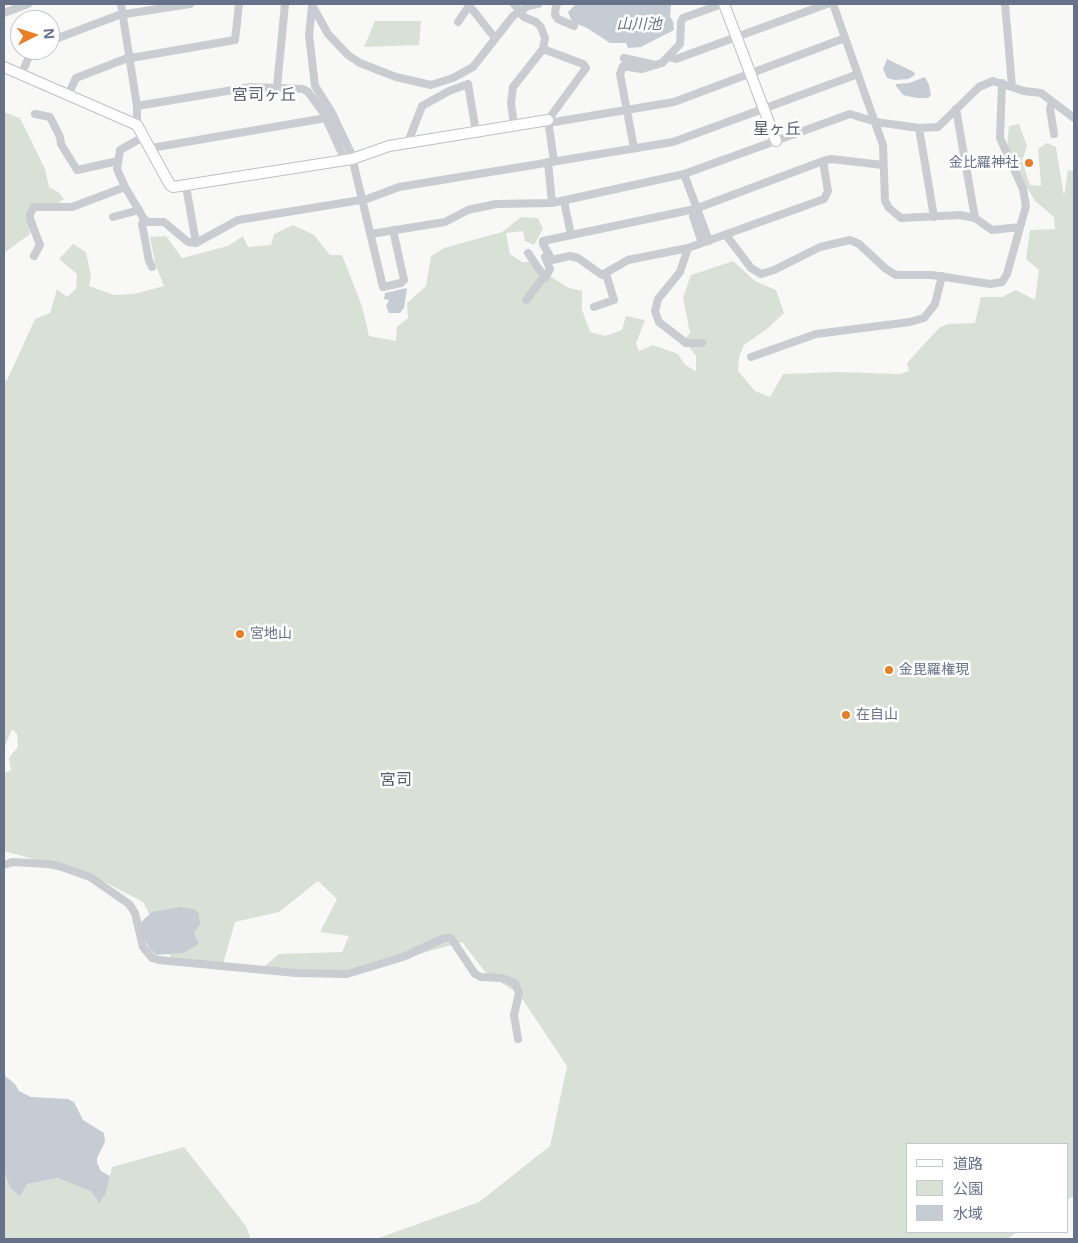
<!DOCTYPE html>
<html>
<head>
<meta charset="utf-8">
<style>
  body { margin:0 }
  #map { position:relative; width:1078px; height:1243px; overflow:hidden; background:#f8f9f6; font-family:"Noto Sans","Noto Sans JP",sans-serif }
  canvas { display:block }
  .frame { position:absolute; inset:0; border:5px solid #667289; pointer-events:none }
  .legend { position:absolute; left:906px; top:1143px; width:162px; height:90px; box-sizing:border-box; background:#fff; border:1px solid #c2c7d0; margin:0; padding:6px 9px; list-style:none; font-size:15px; color:#667289 }
  .legend li { display:flex; align-items:center; gap:10px; height:25px }
  .legend b { width:25px; border:1px solid #c2c7d0 }
  .north { position:absolute; left:10px; top:10px; width:50px; height:50px; box-sizing:border-box; background:#fff; border:1px solid #c2c7d0; border-radius:50%; rotate:85deg; font-size:14px; font-weight:700; line-height:20px; text-align:center; color:#667289 }
  .north::after { content:''; display:block; margin:auto; width:18px; height:22px; background:#eb7d24; clip-path:polygon(50% 0,100% 100%,50% 72%,0 100%) }
</style>
</head>
<body>
<div id="map">
<canvas width="1078" height="1243"></canvas>
<div class="frame"></div>
<ul class="legend">
<li><b style="height:6px;background:#fff"></b>道路</li>
<li><b style="height:14px;background:#d9e1d7"></b>公園</li>
<li><b style="height:14px;background:#c6ccd3"></b>水域</li>
</ul>
<div class="north">N</div>
</div>
<script>
const ctx = document.querySelector('canvas').getContext('2d');
ctx.lineJoin = 'round';
function fillPath(path, color) { ctx.fillStyle = color; ctx.fill(path, 'evenodd'); }
const shape = rows => new Path2D(rows.map(r => 'M' + r).join(''));
function strokePath(path, color, width, dash) { ctx.strokeStyle = color; ctx.lineWidth = width; ctx.lineCap = dash ? 'butt' : 'round'; ctx.setLineDash(dash || []); ctx.stroke(path); }
function drawText(font, color, halo, rows, align = 'center') {
  ctx.font = font + ' "Noto Sans","Noto Sans JP",sans-serif'; ctx.lineWidth = 5; ctx.setLineDash([]); ctx.textBaseline = 'middle'; ctx.strokeStyle = halo; ctx.fillStyle = color; for (const [text, x, y, turn = 0] of rows) {
    ctx.save(); ctx.translate(x, y); ctx.rotate((+turn || 0) * Math.PI / 180); ctx.textAlign = isNaN(turn) ? turn : align; if (halo) ctx.strokeText(text, 0, 0); ctx.fillText(text, 0, 0); ctx.restore();
  }
}
fillPath(shape([
  [375,21,421,21,419,45,364,47],
  [4,112,20,118,45,169,49,187,58,192,64,199,54,206,39,205,28,209,30,234,4,253],
  [1019,124,1027,146,1022,161,1030,185,1041,186,1038,149,1047,143,1056,147,1064,196,1068,170,1074,171,1074,1196,1067,1200,1067,1144,907,1144,907,1232,1017,1232,1007,1239,376,1239,479,1202,550,1146,567,1066,519,994,486,973,462,942,416,955,324,975,261,969,279,954,342,952,349,936,320,932,337,899,318,881,279,912,235,922,223,964,172,959,143,902,91,875,4,851,4,774,11,770,9,758,18,747,17,734,12,729,4,749,4,381,7,380,35,319,50,313,57,289,67,297,76,289,77,274,59,259,73,244,86,252,91,276,89,286,114,295,134,294,164,286,155,263,150,237,166,236,182,258,228,246,243,236,248,247,271,245,274,234,293,225,314,235,330,255,342,255,362,306,369,336,396,341,397,327,408,318,407,303,426,286,431,256,444,248,502,232,521,217,538,218,543,229,534,245,525,241,523,231,506,233,510,254,522,262,538,262,550,276,569,288,582,291,582,310,590,332,605,336,622,330,626,316,645,320,636,343,639,351,653,345,678,354,685,365,696,371,696,356,684,340,690,333,683,298,691,275,733,261,755,281,776,290,784,313,767,329,744,345,739,357,738,371,755,391,770,397,783,374,837,372,900,374,909,371,907,363,939,328,947,324,975,323,981,297,1002,297,1016,290,1035,300,1039,270,1026,259,1030,230,1055,229,1054,217,1035,201,1018,173,1007,146,1009,126],
  [184,1147,246,1226,251,1239,4,1239,4,1172,10,1188,20,1197,27,1184,58,1178,92,1192,106,1193,112,1167]
]), '#d9e1d7');
fillPath(shape([
  [576,4,671,4,670,17,673,21,674,30,641,47,628,48,626,43,610,43,587,28,572,22,568,12],
  [887,59,914,72,915,75,908,79,895,80,887,78,883,69],
  [925,77,929,85,931,95,928,98,917,98,903,95,896,86,896,84,909,83],
  [407,288,404,308,400,313,389,313,386,306,389,300,384,299,385,293],
  [180,907,193,909,199,913,200,924,194,933,199,944,183,953,156,955,149,948,143,935,141,922,152,912],
  [4,1075,15,1084,19,1091,31,1097,68,1099,74,1102,83,1120,104,1133,105,1142,97,1158,97,1163,101,1171,110,1176,106,1193,99,1203,92,1192,58,1178,27,1184,20,1197,10,1188,4,1172]
]), '#c6ccd3');
strokePath(shape([
  [558,8,561,4]
]), '#c6ccd3', 2);
const secondary = shape([
  [724,4,776,141],
  [4,67,137,125,170,185,173,187,352,159,389,146,548,120]
]);
strokePath(secondary, '#bdc0c6', 12);
strokePath(shape([
  [121,4,137,106,137,125],
  [468,4,495,38],
  [514,4,524,17,536,22,541,27,545,38,543,49,513,87,511,103,514,125],
  [556,4,555,15,558,19,574,26],
  [833,4,883,145,885,201,889,208,901,218,960,215,975,218,992,230,1020,227],
  [1005,4,1012,86],
  [312,5,328,34,348,55,360,63,396,77,431,85,453,78,473,67,513,16,528,6,538,4],
  [312,7,309,35,315,86,331,111,351,153,383,287,401,283,404,280,393,230],
  [4,13,28,4],
  [458,22,469,6],
  [50,41,119,15,190,4],
  [543,49,583,64,586,68,548,120,554,161],
  [669,57,676,59,827,4],
  [624,58,655,65],
  [21,75,32,50],
  [277,87,285,4],
  [68,95,76,78,125,59,235,40,239,4],
  [1052,102,1050,109,1054,134],
  [137,106,251,87,303,89,308,92,323,112,345,160],
  [956,109,975,218],
  [35,114,50,117,60,137,61,144,77,170,118,161],
  [548,120,554,122,674,102,845,38],
  [919,128,934,217],
  [145,136,120,150,117,169,125,187,144,219,148,222,164,222,188,242,196,243,238,220,367,199,399,187,673,142,858,74],
  [411,142,410,137,422,106,449,91,468,84,476,132],
  [151,148,326,118],
  [634,148,620,74,623,66,642,69,662,63,680,44,681,22,683,18,722,4],
  [823,161,828,191,824,199,688,248,628,260,602,275,578,258,570,256,552,260,543,244,543,241,695,209,823,161,831,159,883,165],
  [548,162,552,203],
  [684,174,709,241],
  [186,186,196,243],
  [564,201,571,235],
  [695,209,693,216,702,243],
  [113,217,139,210],
  [144,219,142,224,149,261,152,267],
  [371,234,445,222,468,210,496,204,552,203,684,174,850,114,876,122,919,128,938,127,979,87,993,81,1024,91,1041,93,1074,118],
  [726,235,751,268,761,274,774,270,820,247,850,240,859,244,886,269,896,275,932,275,990,284,1002,282,1007,274,1026,206,1023,189,1000,138,1002,83],
  [688,248,680,272,658,299,655,311,659,322,686,343,702,343],
  [528,253,545,278,550,269,545,257],
  [34,256,40,245,30,219,30,214,34,207,72,207,125,187],
  [526,300,543,278],
  [594,307,614,300,606,274],
  [751,357,816,334,910,322,924,318,935,304,942,276],
  [4,865,12,862,48,864,59,866,90,877,129,904,135,913,143,947,152,958,159,960,296,973,347,974,403,957,444,938,451,938,475,974,481,977,502,978,515,983,519,993,514,1015,518,1039]
]), '#c9ccd0', 8);
strokePath(secondary, '#fff', 10);
for (const [x, y, r, color] of [
  [1029,163,5,"#eb7d24"],
  [240,634,5,"#eb7d24"],
  [889,670,5,"#eb7d24"],
  [846,715,5,"#eb7d24"]
]) { const dot = new Path2D(); dot.arc(x, y, r, 0, 2 * Math.PI); ctx.fillStyle = color; ctx.fill(dot); strokePath(dot, '#fff', 2); }
drawText('14px', '#667289', '#fff', [
  ["金比羅神社",1019,163,"right"],
  ["宮地山",250,634],
  ["金毘羅権現",899,670],
  ["在自山",856,715]
], 'left');
drawText('italic 15px', '#637383', '#fff', [
  ["山川池",639,25]
]);
drawText('16px', '#555d6d', '#fff', [
  ["宮司ヶ丘",264,95],
  ["星ヶ丘",777,129],
  ["宮司",396,780]
]);
</script>
</body>
</html>
